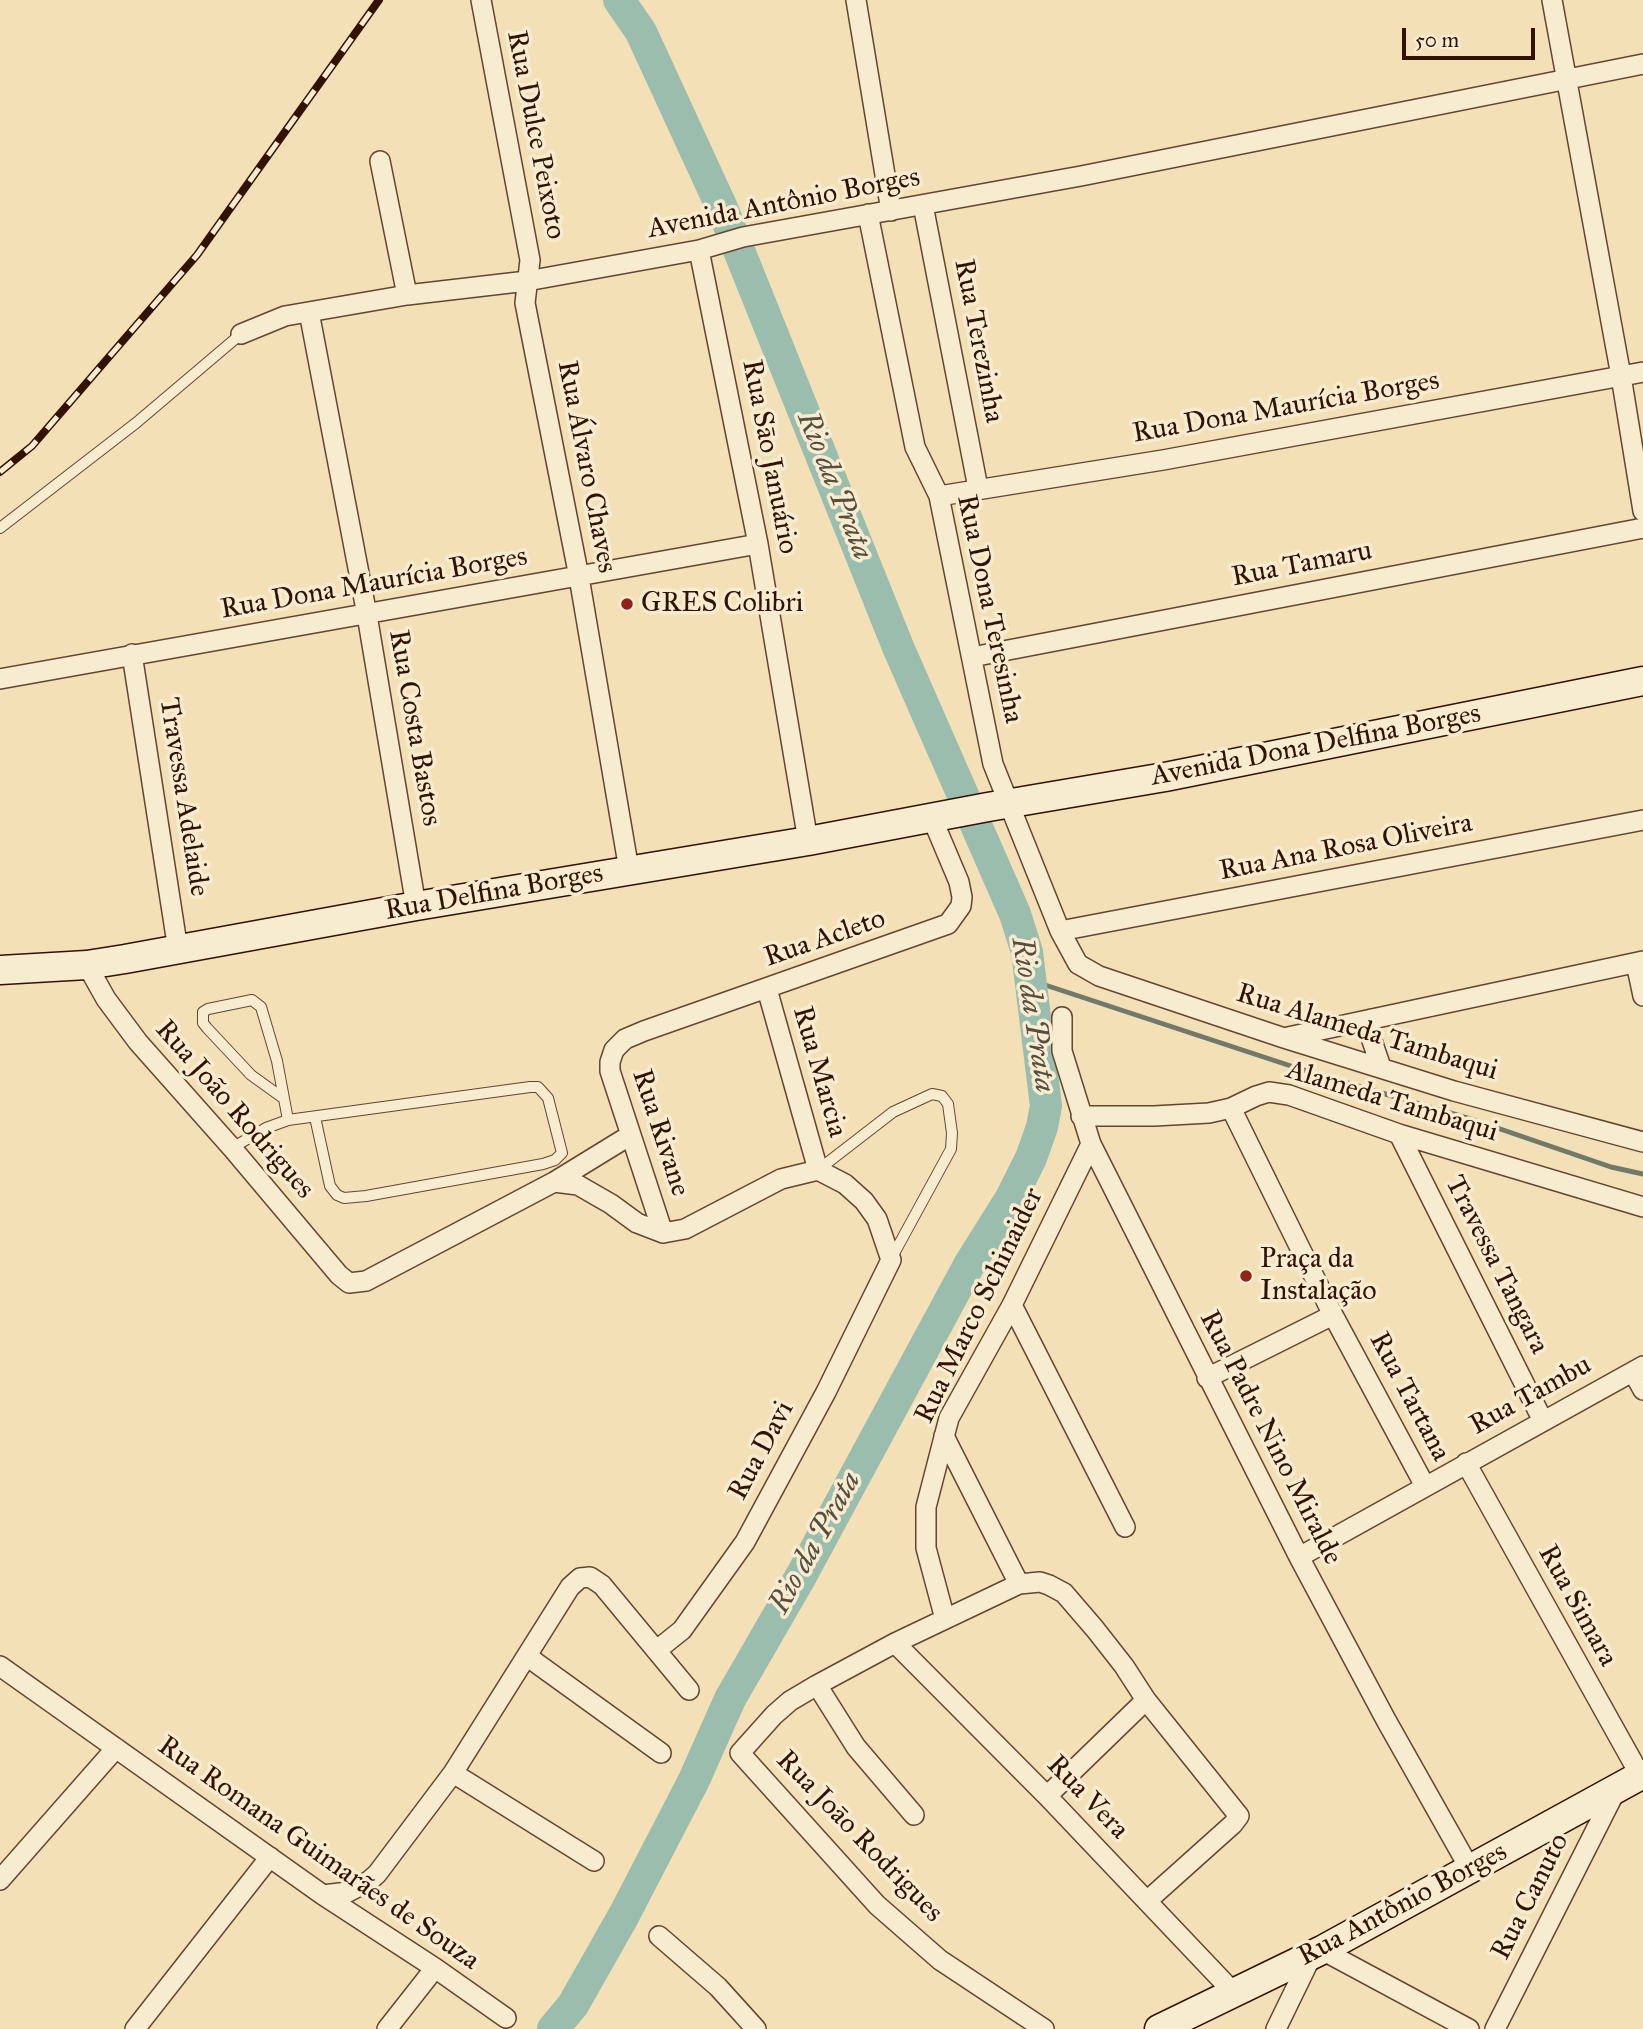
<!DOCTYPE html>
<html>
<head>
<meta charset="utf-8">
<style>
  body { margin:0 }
  #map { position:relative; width:1643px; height:2029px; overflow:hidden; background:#f3e0b7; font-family:"IM FELL Great Primer",serif }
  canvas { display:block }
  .scale { position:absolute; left:1402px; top:28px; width:133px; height:32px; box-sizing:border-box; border:4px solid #311205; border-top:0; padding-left:9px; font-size:21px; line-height:24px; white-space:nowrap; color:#311205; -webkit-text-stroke:5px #f7ebd0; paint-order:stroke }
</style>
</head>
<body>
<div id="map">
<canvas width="1643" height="2029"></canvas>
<div class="scale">50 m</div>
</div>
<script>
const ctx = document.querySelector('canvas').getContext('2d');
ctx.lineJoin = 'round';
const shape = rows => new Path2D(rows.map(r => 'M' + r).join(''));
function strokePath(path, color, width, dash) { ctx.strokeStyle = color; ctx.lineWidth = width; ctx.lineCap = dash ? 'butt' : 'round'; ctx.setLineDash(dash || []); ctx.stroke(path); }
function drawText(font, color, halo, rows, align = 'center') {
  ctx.font = font + ' "IM FELL Great Primer",serif'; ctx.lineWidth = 7; ctx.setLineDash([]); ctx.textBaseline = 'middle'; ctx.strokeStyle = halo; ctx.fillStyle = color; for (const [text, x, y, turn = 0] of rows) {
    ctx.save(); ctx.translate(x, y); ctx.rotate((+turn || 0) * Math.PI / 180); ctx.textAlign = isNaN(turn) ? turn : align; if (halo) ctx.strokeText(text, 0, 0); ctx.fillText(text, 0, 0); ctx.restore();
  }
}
strokePath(shape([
  [1030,980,1300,1069,1474,1120,1611,1167,1643,1174]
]), '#71796a', 5);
strokePath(shape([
  [553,2029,573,2005,624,1915,694,1780,730,1699,801,1576,969,1265,1011,1198,1031,1158,1042,1127,1046,1106,1027,952,1015,914,898,647,722,208,641,32,619,0]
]), '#9bbdad', 32);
const lane = shape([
  [0,528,136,423,241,334],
  [283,1098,251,1075,207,1028,203,1023,203,1012,208,1009,252,1000,261,1007,277,1061,288,1120],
  [232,1148,266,1128,288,1120,530,1087,538,1087,548,1098,562,1153,555,1160,543,1164,366,1196,344,1198,337,1195,330,1186,315,1117],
  [818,1170,893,1112,932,1094,942,1096,948,1104,952,1133,951,1149,891,1259]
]);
const street = shape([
  [481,0,530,260,525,303,579,577,629,870],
  [856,0,891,211],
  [1552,0,1621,376,1643,511],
  [380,161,407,295],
  [923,205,978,488],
  [868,214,915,447,939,496,993,764,1060,931,1078,964,1099,976,1284,1038,1454,1091,1643,1142],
  [699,250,758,544,808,841],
  [309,312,367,615,416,906],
  [241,334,285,316,407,295,527,281,699,250,743,237,1081,176,1643,64],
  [939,496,1163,460,1643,372],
  [132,654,178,950],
  [972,657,1643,528],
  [0,679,758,544],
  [1060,931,1643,820],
  [1636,963,1643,996],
  [87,965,106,999,138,1042,232,1148,339,1275,349,1283,366,1281,554,1182,629,1136],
  [767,989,818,1170],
  [1062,1017,1062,1051,1091,1144,1299,1557,1386,1720,1470,1869],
  [1371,1019,1369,1032,1381,1067],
  [1288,1037,1643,961],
  [1231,1108,1333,1315,1425,1486],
  [1081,1116,1154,1116,1209,1113,1231,1108,1256,1096,1269,1092,1289,1095,1399,1134,1643,1207],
  [1399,1134,1543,1421],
  [554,1182,578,1185,611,1204,637,1223,663,1233,685,1229,781,1179,818,1170,845,1184,864,1201,877,1219,891,1260,826,1392,745,1542,682,1630,657,1650],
  [663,1233,610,1071,610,1062,614,1050,625,1039,644,1031,948,924,961,906,962,897,959,882,932,818],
  [1012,1305,1125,1527],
  [1633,1372,1643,1390],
  [1207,1378,1333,1315],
  [944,1436,1019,1584],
  [1466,1463,1640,1775],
  [1299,1557,1643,1366],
  [945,1619,926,1548,926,1507,949,1418,1012,1305,1091,1144],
  [895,1643,1047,1796,1235,1994],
  [528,1657,661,1753],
  [0,1666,323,1895,435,1968,506,2018],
  [817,1685,856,1747,914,1815],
  [453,1773,594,1861],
  [1047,1796,1146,1700],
  [0,1880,116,1748],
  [323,1895,348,1892,369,1881,377,1874,453,1773,570,1587,580,1578,590,1577,602,1585,689,1690],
  [659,1936,718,1987,756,2029],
  [1322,1950,1469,2029],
  [135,2029,270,1857],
  [387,2029,435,1968],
  [1044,2029,940,1960,877,1905,740,1753,774,1715,790,1701,817,1685,895,1643,1019,1584,1040,1582,1049,1585,1064,1593,1095,1629,1124,1666,1146,1700,1239,1816,1233,1824,1147,1901],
  [1276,2029,1312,1955],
  [1495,2029,1616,1790]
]);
const secondary = shape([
  [0,970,87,965,125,959,416,906,808,841,988,807,1165,777,1643,681],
  [1159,2029,1322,1950,1643,1774]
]);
strokePath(lane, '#624632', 12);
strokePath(street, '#624632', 22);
strokePath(secondary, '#311205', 31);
strokePath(lane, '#f7ebd0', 10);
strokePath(street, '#f7ebd0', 19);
strokePath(secondary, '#f7ebd0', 28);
const rail = shape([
  [0,472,32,446,197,255,379,0]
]);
strokePath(rail, '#311205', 8);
strokePath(rail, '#f7ebd0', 5, [16]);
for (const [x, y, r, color] of [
  [627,604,7,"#8f2418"],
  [1246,1276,7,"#8f2418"]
]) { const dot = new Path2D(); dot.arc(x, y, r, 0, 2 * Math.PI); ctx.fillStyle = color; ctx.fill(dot); strokePath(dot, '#f7ebd0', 2.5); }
drawText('28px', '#311205', '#f7ebd0', [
  ["Rua Dulce Peixoto",535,135,79],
  ["Avenida Antônio Borges",784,204,-11],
  ["Rua Terezinha",978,341,79],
  ["Rua Dona Maurícia Borges",1286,408,-10],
  ["Rua Sāo Januário",769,457,79],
  ["Rua Álvaro Chaves",586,467,79],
  ["Rua Tamaru",1302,565,-11],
  ["Rua Dona Maurícia Borges",374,584,-10],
  ["Rua Dona Teresinha",989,609,78],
  ["Rua Costa Bastos",414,728,80],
  ["Avenida Dona Delfina Borges",1316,746,-11],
  ["Travessa Adelaide",183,797,81],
  ["Rua Ana Rosa Oliveira",1346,848,-11],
  ["Rua Delfina Borges",494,893,-10],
  ["Rua Acleto",825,939,-19],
  ["Rua Alameda Tambaqui",1367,1033,17],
  ["Rua Marcia",819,1072,74],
  ["Alameda Tambaqui",1392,1102,17],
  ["Rua João Rodrigues",234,1110,49],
  ["Rua Rivane",660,1133,72],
  ["Travessa Tangara",1496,1265,63],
  ["Rua Marco Schinaider",980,1306,-64],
  ["Rua Tambu",1531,1396,-29],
  ["Rua Tartana",1409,1397,62],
  ["Rua Padre Nino Miralde",1270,1438,63],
  ["Rua Davi",762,1451,-62],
  ["Rua Simara",1577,1606,61],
  ["Rua Vera",1087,1798,46],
  ["Rua Joāo Rodrigues",859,1837,46],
  ["Rua Romana Guimarães de Souza",318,1854,35],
  ["Rua Canuto",1531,1897,-63],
  ["Rua Antônio Borges",1403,1905,-28]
]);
drawText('28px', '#311205', '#f7ebd0', [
  ["GRES Colibri",641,604],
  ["Praça da",1260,1260],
  ["Instalação",1260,1292]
], 'left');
drawText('italic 30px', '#564e40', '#f7ebd0', [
  ["Rio da Prata",834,486,68],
  ["Rio da Prata",1032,1015,81],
  ["Rio da Prata",816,1543,-61]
]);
</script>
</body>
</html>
